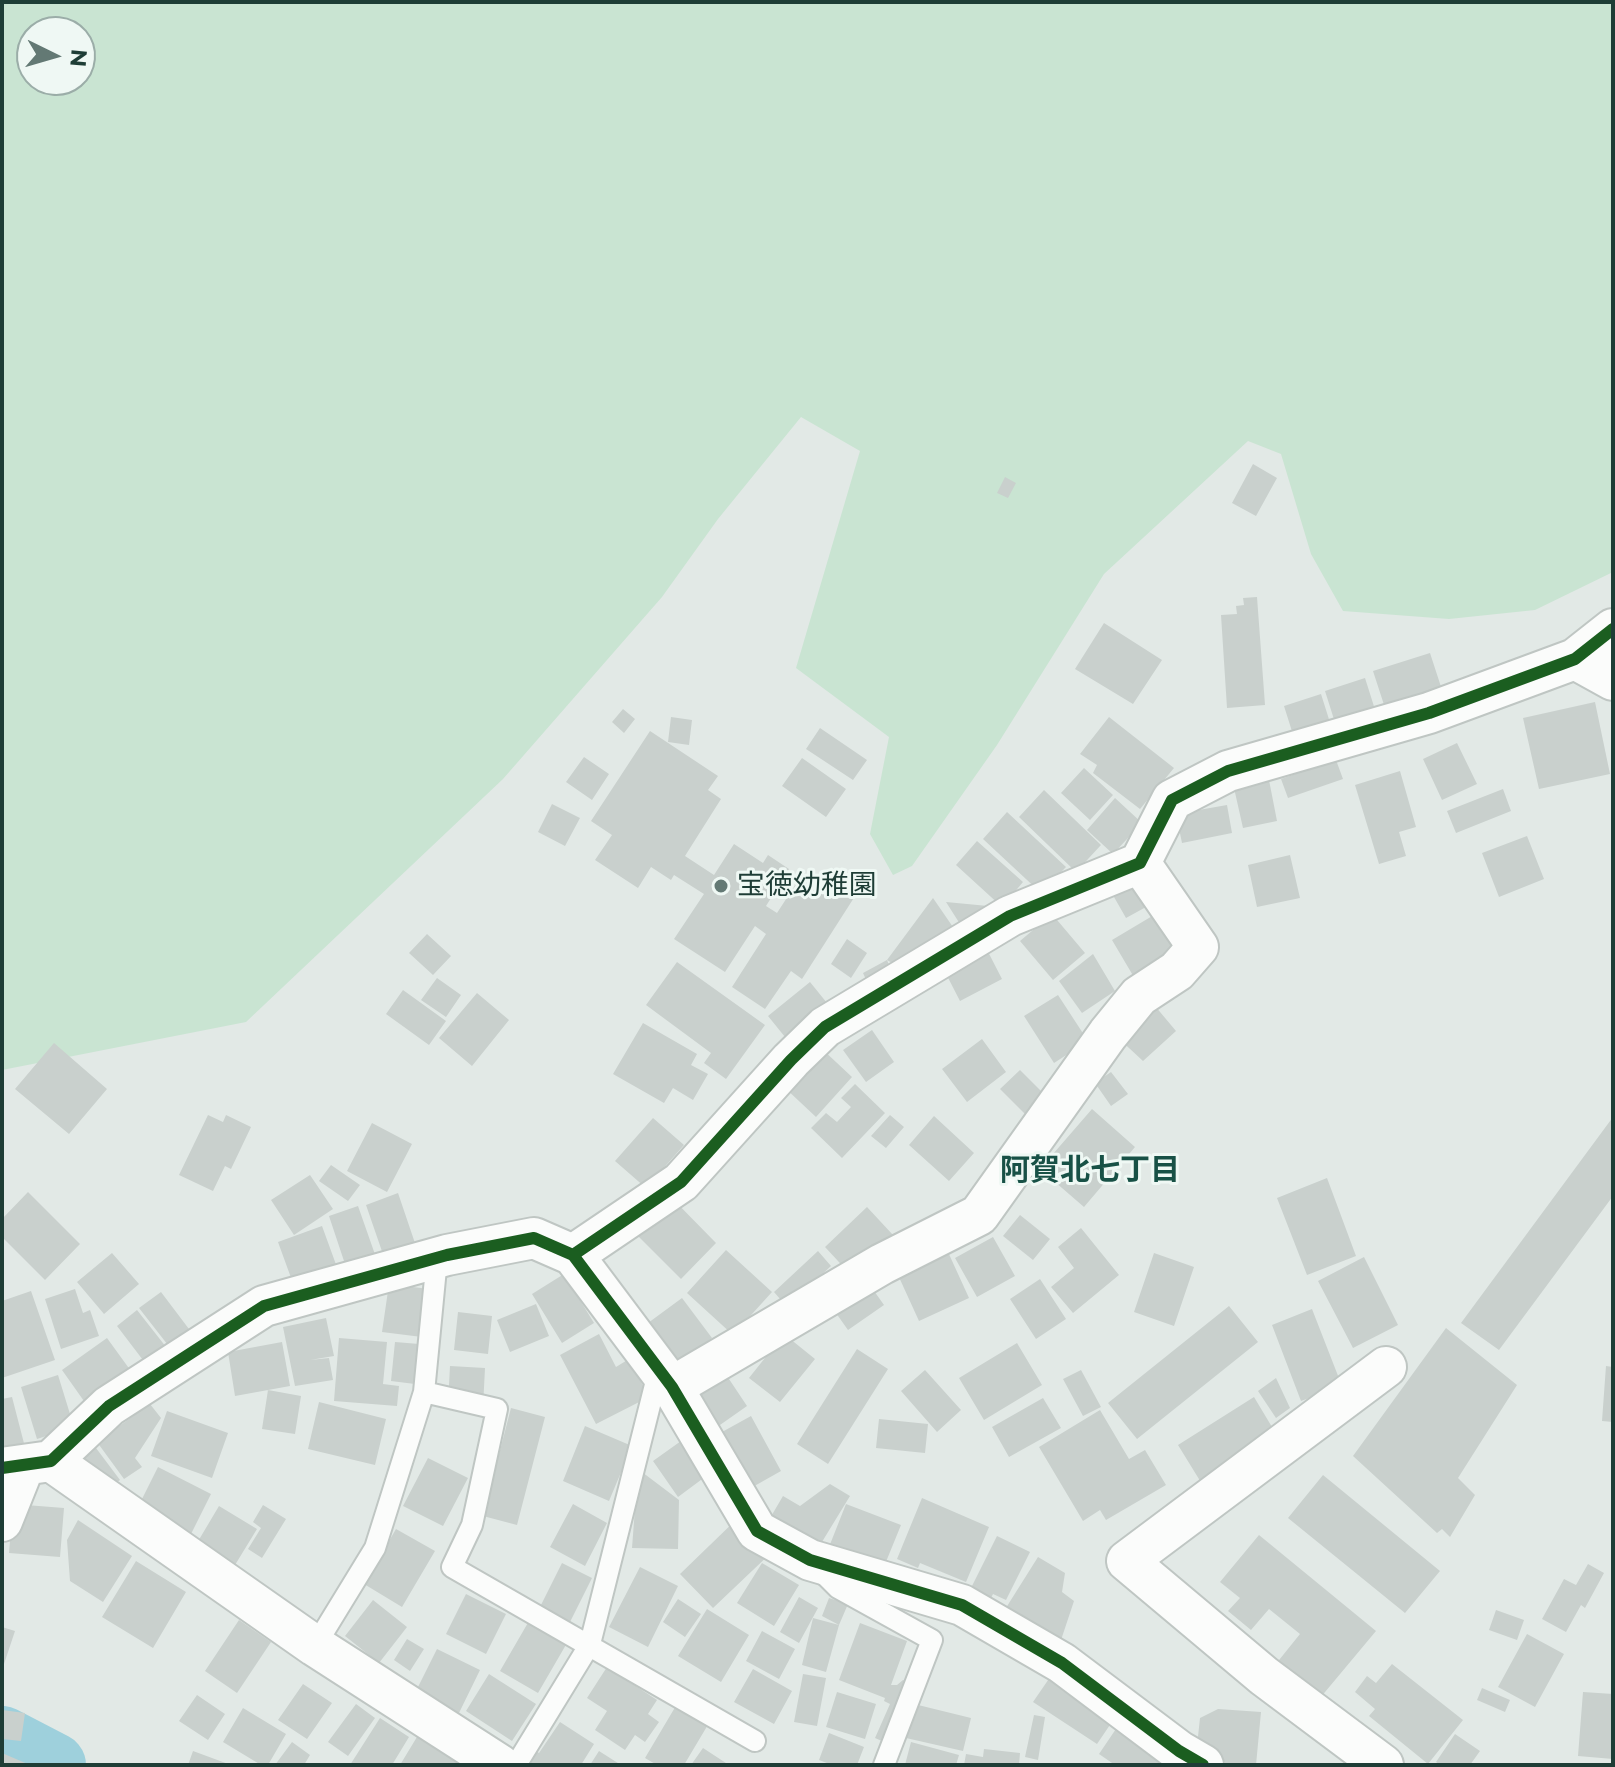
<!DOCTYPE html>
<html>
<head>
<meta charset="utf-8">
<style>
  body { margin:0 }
  #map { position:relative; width:1615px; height:1767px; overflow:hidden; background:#e2e9e6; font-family:Montserrat,sans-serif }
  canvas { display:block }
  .frame { position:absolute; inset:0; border:4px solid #1e3d36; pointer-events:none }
  .north { position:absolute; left:16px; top:16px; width:80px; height:80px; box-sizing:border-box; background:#eff8f4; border:2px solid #9bada8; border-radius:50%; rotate:95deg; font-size:22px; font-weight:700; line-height:32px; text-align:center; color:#1e3d36 }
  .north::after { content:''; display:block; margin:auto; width:28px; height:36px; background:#637974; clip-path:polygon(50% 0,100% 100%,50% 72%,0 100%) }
</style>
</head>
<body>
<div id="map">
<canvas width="1615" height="1767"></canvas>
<div class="frame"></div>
<div class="north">N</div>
</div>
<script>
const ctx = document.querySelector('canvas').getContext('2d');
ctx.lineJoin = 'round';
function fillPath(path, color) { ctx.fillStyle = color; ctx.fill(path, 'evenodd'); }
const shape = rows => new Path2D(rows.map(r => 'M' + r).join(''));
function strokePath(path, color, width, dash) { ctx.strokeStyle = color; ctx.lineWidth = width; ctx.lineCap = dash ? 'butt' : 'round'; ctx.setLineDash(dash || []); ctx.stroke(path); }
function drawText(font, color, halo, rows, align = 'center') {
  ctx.font = font + ' Montserrat,"Noto Sans JP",sans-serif'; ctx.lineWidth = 6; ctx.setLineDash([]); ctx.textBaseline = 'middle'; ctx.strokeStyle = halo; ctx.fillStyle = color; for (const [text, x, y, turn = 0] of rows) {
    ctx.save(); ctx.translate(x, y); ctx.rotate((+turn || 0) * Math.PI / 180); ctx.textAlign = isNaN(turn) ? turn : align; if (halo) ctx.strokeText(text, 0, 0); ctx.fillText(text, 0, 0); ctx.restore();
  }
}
fillPath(shape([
  [2,2,1613,2,1613,572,1535,610,1449,619,1343,611,1311,554,1281,454,1248,441,1104,574,997,745,912,866,893,875,870,834,889,737,796,668,860,451,801,417,718,519,662,597,503,779,246,1022,2,1070],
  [32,32,80,32,80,80,32,80]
]), '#c9e4d2');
strokePath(shape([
  [2,1738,54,1765]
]), '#9ed0dc', 64);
fillPath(shape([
  [1253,464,1277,478,1256,516,1232,503],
  [1005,477,1016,483,1008,498,997,493],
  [1257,597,1265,705,1227,708,1221,615,1237,614,1236,606,1244,605,1243,598],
  [1104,623,1162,660,1133,704,1075,669],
  [1430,653,1444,696,1387,714,1373,671],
  [1365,678,1378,719,1338,732,1325,691],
  [1321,694,1333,732,1296,744,1284,706],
  [1595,702,1610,774,1539,789,1523,718],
  [623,709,635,719,624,733,612,722],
  [671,717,692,720,689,745,668,742],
  [1109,717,1174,768,1140,809,1093,773,1097,765,1080,754],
  [820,728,867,760,853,780,806,749],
  [650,731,718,776,708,790,721,799,685,856,714,875,734,844,763,863,768,855,789,869,766,906,777,913,803,873,830,890,836,880,857,893,802,979,791,971,765,1009,732,987,766,934,755,926,725,972,674,939,704,894,674,875,671,880,651,867,638,888,595,860,612,835,591,821],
  [1457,743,1477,784,1442,800,1423,759],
  [584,757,609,774,592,800,566,782],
  [802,758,846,789,826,817,782,786],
  [1336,760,1343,779,1288,798,1281,779],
  [1084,768,1113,795,1090,820,1061,793],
  [1400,771,1416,827,1399,832,1406,856,1379,864,1355,785],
  [1269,780,1277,821,1243,828,1234,788],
  [1503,789,1511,811,1456,833,1447,811],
  [1044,790,1101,845,1076,872,1019,817],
  [1115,798,1142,823,1113,854,1087,830],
  [552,804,580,818,565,846,538,832],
  [1227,805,1232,833,1182,843,1176,814],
  [1007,812,1066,867,1041,893,983,839],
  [1527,836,1544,879,1499,897,1482,853],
  [977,841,1023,882,1002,907,956,865],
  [1290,855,1300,898,1257,907,1248,865],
  [1131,878,1146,907,1126,918,1110,890],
  [933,898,955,930,899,967,887,960],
  [946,902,1009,908,967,935],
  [1159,912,1184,956,1138,984,1112,940],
  [1052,914,1085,953,1053,980,1020,941],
  [427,934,451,956,433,975,409,953],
  [847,939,867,953,851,978,831,964],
  [984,944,1002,979,960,1001,942,966],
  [1093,954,1115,991,1082,1013,1059,981],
  [887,960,892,972,868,984,863,973],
  [677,962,765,1025,726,1079,704,1063,711,1053,646,1005],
  [437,978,461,995,446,1017,421,1000],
  [810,982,827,1003,785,1037,768,1016],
  [403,990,446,1021,429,1045,386,1014],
  [477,993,509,1020,472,1066,439,1038],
  [1058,995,1088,1041,1054,1063,1024,1016],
  [1155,1006,1176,1031,1143,1061,1115,1035],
  [643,1023,697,1054,691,1065,708,1074,693,1100,673,1088,664,1103,613,1074],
  [872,1030,894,1062,866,1082,843,1050],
  [982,1039,1006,1072,967,1102,942,1069],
  [54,1043,107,1089,69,1134,15,1089],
  [821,1048,852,1077,816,1117,784,1087],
  [1020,1070,1047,1097,1027,1116,1000,1089],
  [1111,1072,1128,1094,1111,1106,1095,1083],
  [855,1084,885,1113,842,1158,811,1128,826,1113,837,1122,851,1107,841,1098],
  [1092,1109,1135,1147,1084,1207,1040,1169],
  [208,1115,223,1122,226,1115,251,1127,231,1169,225,1166,213,1191,179,1175],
  [890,1115,904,1127,886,1148,871,1136],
  [934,1116,974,1153,949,1181,909,1145],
  [1613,1117,1613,1196,1499,1350,1461,1323],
  [653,1118,684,1145,646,1188,615,1161],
  [372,1123,412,1144,387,1192,347,1171],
  [331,1165,360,1185,348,1201,319,1181],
  [310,1175,333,1209,294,1235,271,1200],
  [1327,1178,1356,1256,1307,1275,1277,1198],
  [28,1192,80,1244,45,1280,2,1237,2,1219],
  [398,1193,417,1249,385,1260,366,1205],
  [667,1193,716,1243,681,1279,631,1229],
  [358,1206,378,1263,348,1273,329,1216],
  [867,1207,893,1235,851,1275,825,1247],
  [1020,1215,1050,1239,1033,1260,1003,1236],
  [322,1226,338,1270,294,1286,278,1242],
  [1081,1228,1119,1275,1073,1313,1051,1287,1074,1268,1058,1247],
  [993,1237,1015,1276,977,1297,955,1258],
  [726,1250,772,1292,733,1335,687,1293],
  [818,1251,831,1266,787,1307,774,1292],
  [948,1252,969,1298,919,1321,898,1275],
  [112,1253,139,1284,104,1314,77,1282],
  [1154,1253,1194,1267,1174,1326,1134,1312],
  [1364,1257,1398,1325,1353,1348,1318,1281],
  [564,1274,594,1323,562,1343,532,1294],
  [1040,1279,1066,1319,1036,1339,1010,1299],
  [867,1281,884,1305,848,1330,831,1306],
  [389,1284,429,1289,422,1337,382,1332],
  [75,1289,83,1313,90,1310,99,1336,61,1349,45,1299],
  [31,1291,55,1360,2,1378,2,1301],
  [161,1292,192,1333,171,1349,139,1308],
  [682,1298,712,1338,678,1364,648,1323],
  [536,1304,549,1336,510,1352,497,1320],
  [1229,1306,1258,1342,1137,1439,1108,1403],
  [1312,1309,1342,1386,1301,1401,1272,1325],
  [137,1310,170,1352,149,1368,117,1326],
  [458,1312,492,1316,488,1354,454,1350],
  [326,1318,334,1356,310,1360,329,1358,333,1380,295,1386,283,1327],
  [1446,1328,1517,1385,1458,1478,1475,1495,1450,1537,1442,1529,1437,1533,1353,1456],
  [599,1334,616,1367,629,1359,649,1397,596,1424,560,1355],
  [784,1334,815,1359,780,1402,749,1378],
  [107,1338,136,1378,91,1411,62,1370],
  [339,1338,387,1342,383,1384,399,1386,397,1406,334,1401],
  [282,1342,290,1386,235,1396,228,1352],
  [395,1342,419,1344,415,1384,391,1381],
  [1017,1343,1042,1385,984,1420,959,1378],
  [857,1349,888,1369,828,1464,797,1444],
  [719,1364,747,1406,710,1432,681,1389],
  [450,1366,485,1368,483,1407,448,1405],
  [1606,1366,1613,1367,1613,1422,1602,1421],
  [925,1370,961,1410,937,1432,901,1391],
  [1081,1370,1101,1407,1083,1416,1063,1379],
  [58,1375,74,1427,37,1439,21,1387],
  [1276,1378,1290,1408,1276,1418,1258,1391],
  [268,1390,301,1396,295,1434,262,1429],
  [12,1397,26,1451,2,1457,2,1399],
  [1254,1397,1278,1437,1202,1484,1178,1445],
  [1043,1398,1061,1428,1009,1457,992,1427],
  [319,1402,386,1419,375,1465,308,1449],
  [150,1404,161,1418,135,1458,142,1467,124,1479,97,1442],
  [511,1408,545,1417,517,1525,483,1516],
  [1100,1410,1129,1459,1145,1450,1166,1485,1106,1520,1100,1510,1083,1521,1039,1447],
  [167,1411,228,1433,212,1478,151,1456],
  [751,1416,781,1471,742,1493,713,1437],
  [879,1419,928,1424,925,1453,876,1448],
  [585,1426,632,1446,609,1501,563,1481],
  [688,1436,713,1471,678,1497,653,1461],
  [93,1444,120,1480,96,1498,70,1462],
  [428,1458,468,1478,443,1526,403,1506],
  [158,1467,211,1494,189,1538,136,1511],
  [638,1469,679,1500,678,1549,632,1548],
  [1323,1475,1440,1571,1405,1613,1288,1518],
  [830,1484,850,1496,814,1555,766,1525,783,1496,800,1506],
  [922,1498,989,1527,966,1582,920,1563,918,1568,897,1559],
  [13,1504,64,1508,60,1557,9,1553],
  [573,1504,607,1523,585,1566,550,1547],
  [846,1504,901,1525,881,1574,827,1552],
  [263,1505,286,1519,262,1558,248,1549,261,1528,253,1522],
  [219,1506,257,1529,235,1565,197,1543],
  [740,1516,773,1551,713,1608,680,1574],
  [78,1520,132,1556,103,1602,70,1581,67,1540],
  [396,1529,435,1551,402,1607,364,1584],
  [1259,1535,1376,1631,1310,1710,1267,1675,1300,1634,1269,1609,1251,1630,1228,1611,1240,1598,1220,1582],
  [997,1536,1030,1552,1006,1600,993,1594,991,1598,971,1588],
  [1038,1557,1065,1573,1062,1592,1074,1601,1059,1646,1004,1611],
  [136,1561,186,1592,153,1648,102,1617],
  [562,1563,592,1578,568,1626,538,1611],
  [762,1563,799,1585,774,1626,737,1603],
  [1588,1564,1604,1573,1585,1608,1581,1605,1566,1632,1542,1619,1564,1579,1576,1585],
  [640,1567,678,1586,648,1647,609,1627],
  [466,1594,506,1614,486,1654,446,1634],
  [799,1597,818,1608,799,1643,780,1632],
  [829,1598,848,1604,839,1625,822,1616],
  [678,1599,701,1614,685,1637,663,1622],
  [373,1600,407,1627,379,1663,345,1636],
  [707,1609,749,1635,721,1682,678,1656],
  [1496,1610,1524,1620,1517,1640,1489,1630],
  [813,1618,839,1625,826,1672,802,1665],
  [239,1620,271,1642,237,1693,205,1671],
  [529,1621,567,1643,538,1693,500,1671],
  [860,1623,907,1641,891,1685,897,1685,903,1680,917,1686,891,1745,875,1738,890,1704,884,1701,885,1698,839,1680],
  [2,1627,15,1631,3,1667,2,1667],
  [762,1631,795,1649,779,1679,746,1661],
  [1527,1634,1564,1654,1535,1707,1498,1687],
  [407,1639,424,1649,410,1671,394,1660],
  [437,1649,480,1670,458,1715,415,1693],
  [1392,1664,1463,1720,1428,1764,1369,1716,1375,1709,1355,1692,1367,1676,1376,1683],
  [607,1667,657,1700,648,1714,659,1722,645,1742,635,1735,625,1750,595,1730,607,1711,587,1698],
  [753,1669,792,1691,774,1724,734,1702],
  [1055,1670,1118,1713,1097,1744,1033,1702],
  [489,1674,536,1704,512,1741,466,1711],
  [803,1674,826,1678,817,1726,794,1722],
  [303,1684,332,1703,307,1739,278,1720],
  [1482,1688,1510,1700,1505,1712,1477,1700],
  [837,1692,876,1704,865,1739,826,1727],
  [1583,1692,1613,1694,1613,1759,1578,1756],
  [197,1695,225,1714,208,1740,179,1721],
  [356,1704,375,1718,348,1756,328,1742],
  [677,1704,709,1723,684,1765,657,1765,645,1758],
  [914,1704,971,1718,963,1751,906,1738],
  [243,1708,286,1734,268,1765,261,1765,223,1742],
  [1218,1709,1261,1712,1256,1765,1225,1765,1225,1762,1204,1760,1196,1755,1200,1718],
  [2,1710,25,1713,21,1741,2,1739],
  [1034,1715,1045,1717,1038,1760,1025,1757],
  [380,1718,409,1737,392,1765,350,1765],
  [1122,1720,1168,1753,1159,1765,1115,1765,1099,1754],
  [560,1722,594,1744,581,1765,520,1765,531,1748,539,1753],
  [420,1732,472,1765,400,1765],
  [829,1733,864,1747,857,1765,832,1765,819,1760],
  [1455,1734,1480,1751,1470,1765,1440,1765,1436,1762],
  [292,1742,310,1755,304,1765,275,1765],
  [911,1742,959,1755,956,1765,905,1765],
  [703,1748,729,1765,691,1765],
  [984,1749,1020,1753,1019,1765,964,1765,966,1754,983,1757],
  [193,1751,231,1765,188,1765],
  [599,1751,621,1765,590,1765],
  [2,1753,30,1765,2,1765]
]), '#c9d0cd');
const lane = shape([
  [424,1392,497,1409,472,1525,452,1567,755,1741],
  [824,1574,838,1588,932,1640,884,1765],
  [315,1646,375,1548,424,1392,437,1258],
  [516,1765,590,1644,659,1369]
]);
const street = shape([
  [1575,659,1613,680],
  [573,1255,681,1182,791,1060,825,1027,1010,916,1140,863,1172,800,1228,771,1429,713,1575,659,1613,629],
  [672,1387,882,1264,979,1215,1108,1034,1139,996,1177,971,1198,947,1140,863],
  [51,1461,315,1646,500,1765],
  [2,1468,51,1461,109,1406,264,1306,447,1255,534,1238,573,1255,672,1387,757,1531,810,1560,962,1605,1062,1663,1179,1751,1203,1765],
  [2,1521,24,1466],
  [1383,1765,1264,1676,1127,1561,1386,1367]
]);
strokePath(lane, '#bfc6c3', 24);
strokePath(street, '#bfc6c3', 44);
strokePath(lane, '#fbfcfb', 20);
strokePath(street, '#fbfcfb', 40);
strokePath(shape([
  [573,1255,681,1182,791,1060,825,1027,1010,916,1140,863,1172,800,1228,771,1429,713,1575,659,1613,629],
  [2,1468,51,1461,109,1406,264,1306,447,1255,534,1238,573,1255,672,1387,757,1531,810,1560,962,1605,1062,1663,1179,1751,1203,1765]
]), '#1b5e20', 12);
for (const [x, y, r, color] of [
  [721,886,8,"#637974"]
]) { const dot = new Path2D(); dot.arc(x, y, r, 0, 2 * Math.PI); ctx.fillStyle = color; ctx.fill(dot); strokePath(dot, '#eff8f4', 3); }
drawText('28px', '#1e3d36', '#eff8f4', [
  ["宝徳幼稚園",737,886]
], 'left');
drawText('bold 30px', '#185146', '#eff8f4', [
  ["阿賀北七丁目",1090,1171]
]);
</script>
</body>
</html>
